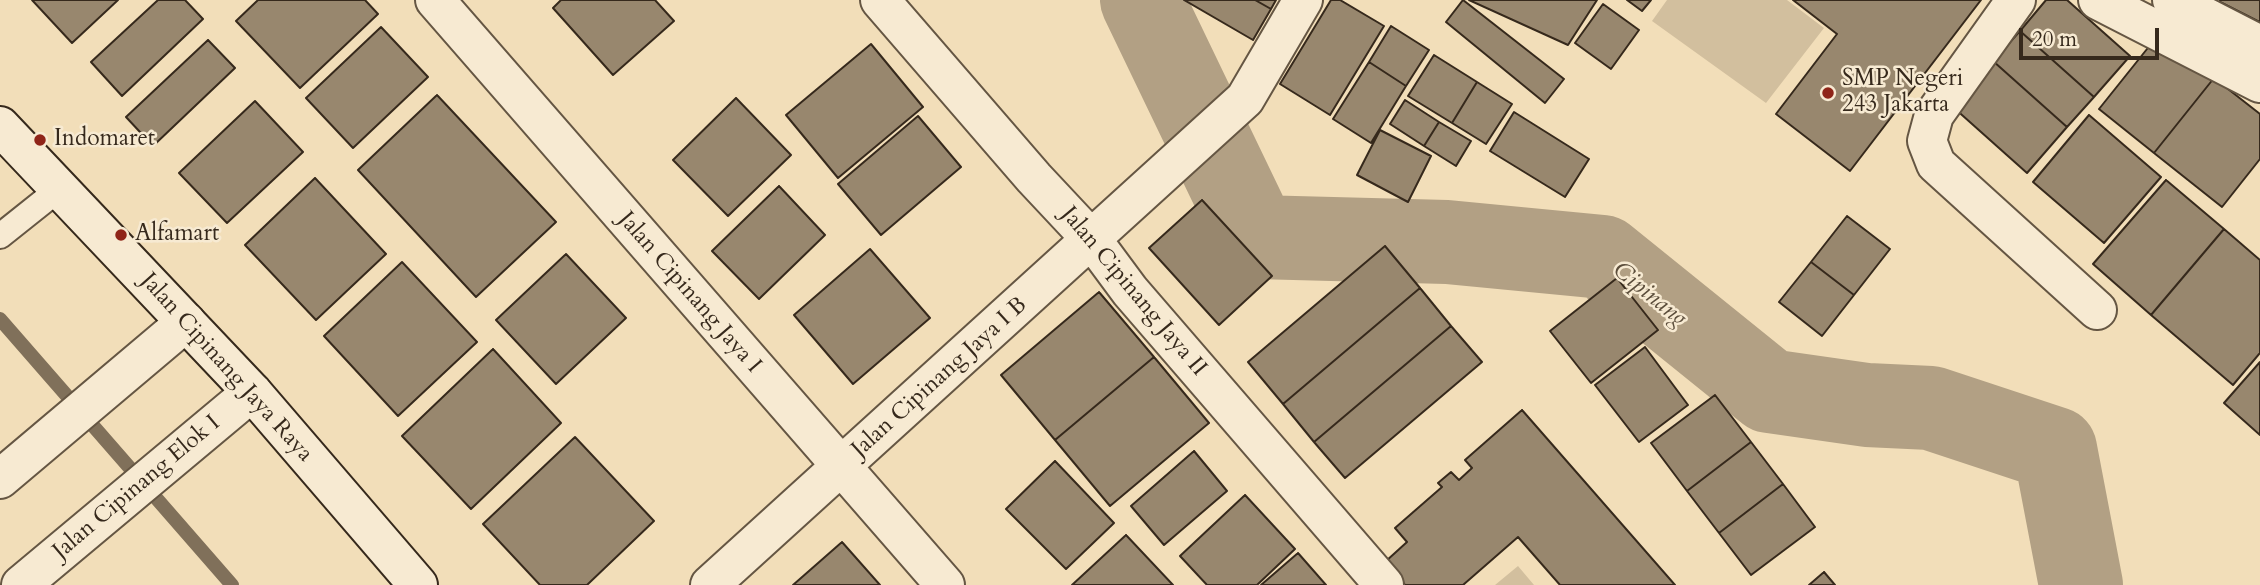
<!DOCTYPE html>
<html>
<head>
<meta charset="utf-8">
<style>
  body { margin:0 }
  #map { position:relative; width:2260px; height:585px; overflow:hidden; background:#f2deb9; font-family:Cardo,serif }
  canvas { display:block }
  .scale { position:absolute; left:2019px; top:28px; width:140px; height:32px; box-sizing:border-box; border:4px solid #36291c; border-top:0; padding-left:9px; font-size:21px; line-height:24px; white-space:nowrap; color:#36291c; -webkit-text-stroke:5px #f7ead2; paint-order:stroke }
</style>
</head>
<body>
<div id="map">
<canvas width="2260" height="585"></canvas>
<div class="scale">20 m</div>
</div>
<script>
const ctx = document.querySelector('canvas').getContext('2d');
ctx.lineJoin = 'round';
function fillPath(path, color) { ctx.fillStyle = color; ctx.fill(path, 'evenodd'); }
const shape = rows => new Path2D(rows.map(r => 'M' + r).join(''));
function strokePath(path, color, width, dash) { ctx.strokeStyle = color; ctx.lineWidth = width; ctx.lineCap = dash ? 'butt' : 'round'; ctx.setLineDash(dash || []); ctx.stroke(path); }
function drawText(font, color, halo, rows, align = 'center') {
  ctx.font = font + ' Cardo,serif'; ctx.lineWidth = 5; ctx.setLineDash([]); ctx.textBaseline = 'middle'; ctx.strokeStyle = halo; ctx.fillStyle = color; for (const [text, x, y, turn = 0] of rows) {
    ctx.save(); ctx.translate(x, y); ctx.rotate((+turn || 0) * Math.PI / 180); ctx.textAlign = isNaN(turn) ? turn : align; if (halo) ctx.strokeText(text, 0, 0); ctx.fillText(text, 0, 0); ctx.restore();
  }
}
fillPath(shape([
  [1667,0,1787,0,1824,28,1766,103,1652,21],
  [1518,566,1534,585,1495,585]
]), '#d2bf9e');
strokePath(shape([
  [0,319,232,585]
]), '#80705a', 14);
strokePath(shape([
  [1142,0,1256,237,1447,242,1603,257,1769,391,1867,405,1931,408,2055,449,2081,585]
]), '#b2a084', 84);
const building = shape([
  [32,0,118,0,72,43,32,0],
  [158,0,185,0,203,19,122,96,91,62,158,0],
  [258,0,365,0,378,14,300,88,236,21,258,0],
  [561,0,655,0,674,21,613,75,553,8,561,0],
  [1184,0,1255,0,1271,9,1253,40,1184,0],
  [1255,0,1276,0,1271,9,1255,0],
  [1331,0,1340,0,1384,26,1330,115,1280,84,1331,0],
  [1463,0,1564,79,1545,103,1446,22,1463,0],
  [1469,0,1597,0,1568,45,1469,0],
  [1627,0,1651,0,1642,11,1627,0],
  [1793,0,1981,0,1850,171,1776,114,1837,34,1793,0],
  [2046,0,2067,0,2130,56,2094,97,2020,31,2046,0],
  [2220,0,2260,0,2260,22,2220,2,2220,0],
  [1603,4,1639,30,1611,69,1575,43,1603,4],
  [1391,26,1429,50,1406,86,1369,62,1391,26],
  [381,27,428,77,353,148,306,98,381,27],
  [2020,31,2094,97,2067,127,1993,61,2020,31],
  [2159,34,2214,78,2154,153,2099,109,2159,34],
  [208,40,235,68,153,146,126,117,208,40],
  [871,44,923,107,838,178,786,115,871,44],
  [1434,55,1477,82,1452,123,1408,96,1434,55],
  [1993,61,2067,127,2027,173,1953,107,1993,61],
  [1369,62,1406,86,1371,143,1333,119,1369,62],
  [2214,78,2260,114,2260,159,2222,207,2154,153,2214,78],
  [1477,82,1512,104,1486,144,1452,123,1477,82],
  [437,95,556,222,476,297,358,170,437,95],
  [736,98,791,155,728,216,673,160,736,98],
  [1405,100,1439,122,1424,146,1390,124,1405,100],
  [255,101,303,152,227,223,179,173,255,101],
  [1514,112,1589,159,1565,197,1490,151,1514,112],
  [2089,115,2161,177,2104,243,2033,182,2089,115],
  [918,116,961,167,881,235,838,184,918,116],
  [1439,122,1471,141,1456,166,1424,146,1439,122],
  [1380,130,1431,156,1408,202,1357,175,1380,130],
  [315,178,386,254,316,320,245,245,315,178],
  [2166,180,2224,229,2151,315,2093,264,2166,180],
  [779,186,825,235,759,299,712,251,779,186],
  [1202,200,1272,276,1219,325,1149,248,1202,200],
  [1847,216,1890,249,1854,295,1811,262,1847,216],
  [2224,229,2260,260,2260,353,2233,385,2151,315,2224,229],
  [1385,246,1420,288,1283,404,1248,362,1385,246],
  [870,249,930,318,853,384,794,315,870,249],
  [566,254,626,318,556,384,496,320,566,254],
  [402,262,477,342,398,416,324,336,402,262],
  [1811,262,1854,295,1822,336,1779,302,1811,262],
  [1617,278,1658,330,1591,383,1550,331,1617,278],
  [1420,288,1451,326,1314,442,1283,404,1420,288],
  [1099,292,1154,357,1055,440,1001,375,1099,292],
  [1451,326,1482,362,1345,478,1314,442,1451,326],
  [1645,347,1688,405,1639,442,1595,385,1645,347],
  [493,349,561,423,471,509,402,436,493,349],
  [1154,357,1209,423,1110,506,1055,440,1154,357],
  [2260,362,2260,435,2224,403,2260,362],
  [1715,395,1751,442,1687,491,1651,443,1715,395],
  [1522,410,1675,585,1560,585,1518,537,1463,585,1405,585,1385,562,1407,542,1395,528,1442,487,1438,483,1451,472,1459,480,1472,468,1465,460,1522,410],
  [575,437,654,521,587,585,540,585,483,524,575,437],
  [1751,442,1783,484,1719,533,1687,491,1751,442],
  [1194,451,1227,491,1164,545,1131,506,1194,451],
  [1055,461,1114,523,1066,569,1006,509,1055,461],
  [1783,484,1815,527,1751,575,1719,533,1783,484],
  [1245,495,1295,549,1257,585,1207,585,1180,556,1245,495],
  [1126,535,1173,585,1072,585,1126,535],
  [842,542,880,585,793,585,842,542],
  [1298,553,1326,585,1261,585,1298,553],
  [1824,572,1835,585,1809,585,1824,572]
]);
fillPath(building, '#98876e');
strokePath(building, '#36291c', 2);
const service = shape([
  [0,236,59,189]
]);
const minor = shape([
  [435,0,945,585],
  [880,0,1034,178,1093,241,1130,291,1384,585],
  [2016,0,1934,115,1927,141,1936,164,2097,310],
  [2098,0,2260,83],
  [2172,0,2260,45],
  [0,479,186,322],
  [21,585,252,392],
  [710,585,1245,99,1303,0]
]);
const secondary = shape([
  [0,126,252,392,418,585]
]);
strokePath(service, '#655643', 28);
strokePath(minor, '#655643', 42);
strokePath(secondary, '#36291c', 42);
strokePath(service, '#f7ead2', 24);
strokePath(minor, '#f7ead2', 38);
strokePath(secondary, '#f7ead2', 38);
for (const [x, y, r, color] of [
  [1828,93,7,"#8f2418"],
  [40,140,7,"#8f2418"],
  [121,235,7,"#8f2418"]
]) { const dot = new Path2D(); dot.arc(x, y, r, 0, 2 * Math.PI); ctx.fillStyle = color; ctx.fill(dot); strokePath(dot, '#f7ead2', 2.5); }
drawText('23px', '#36291c', '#f7ead2', [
  ["SMP Negeri",1842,80],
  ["243 Jakarta",1842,106],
  ["Indomaret",54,140],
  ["Alfamart",135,235]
], 'left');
drawText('23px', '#36291c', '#f7ead2', [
  ["Jalan Cipinang Jaya II",1133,292,50],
  ["Jalan Cipinang Jaya I",689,293,49],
  ["Jalan Cipinang Jaya Raya",226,368,48],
  ["Jalan Cipinang Jaya I B",940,378,-42],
  ["Jalan Cipinang Elok I",137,488,-40]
]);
drawText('italic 24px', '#5b4d3b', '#f7ead2', [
  ["Cipinang",1649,295,39]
]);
</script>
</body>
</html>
